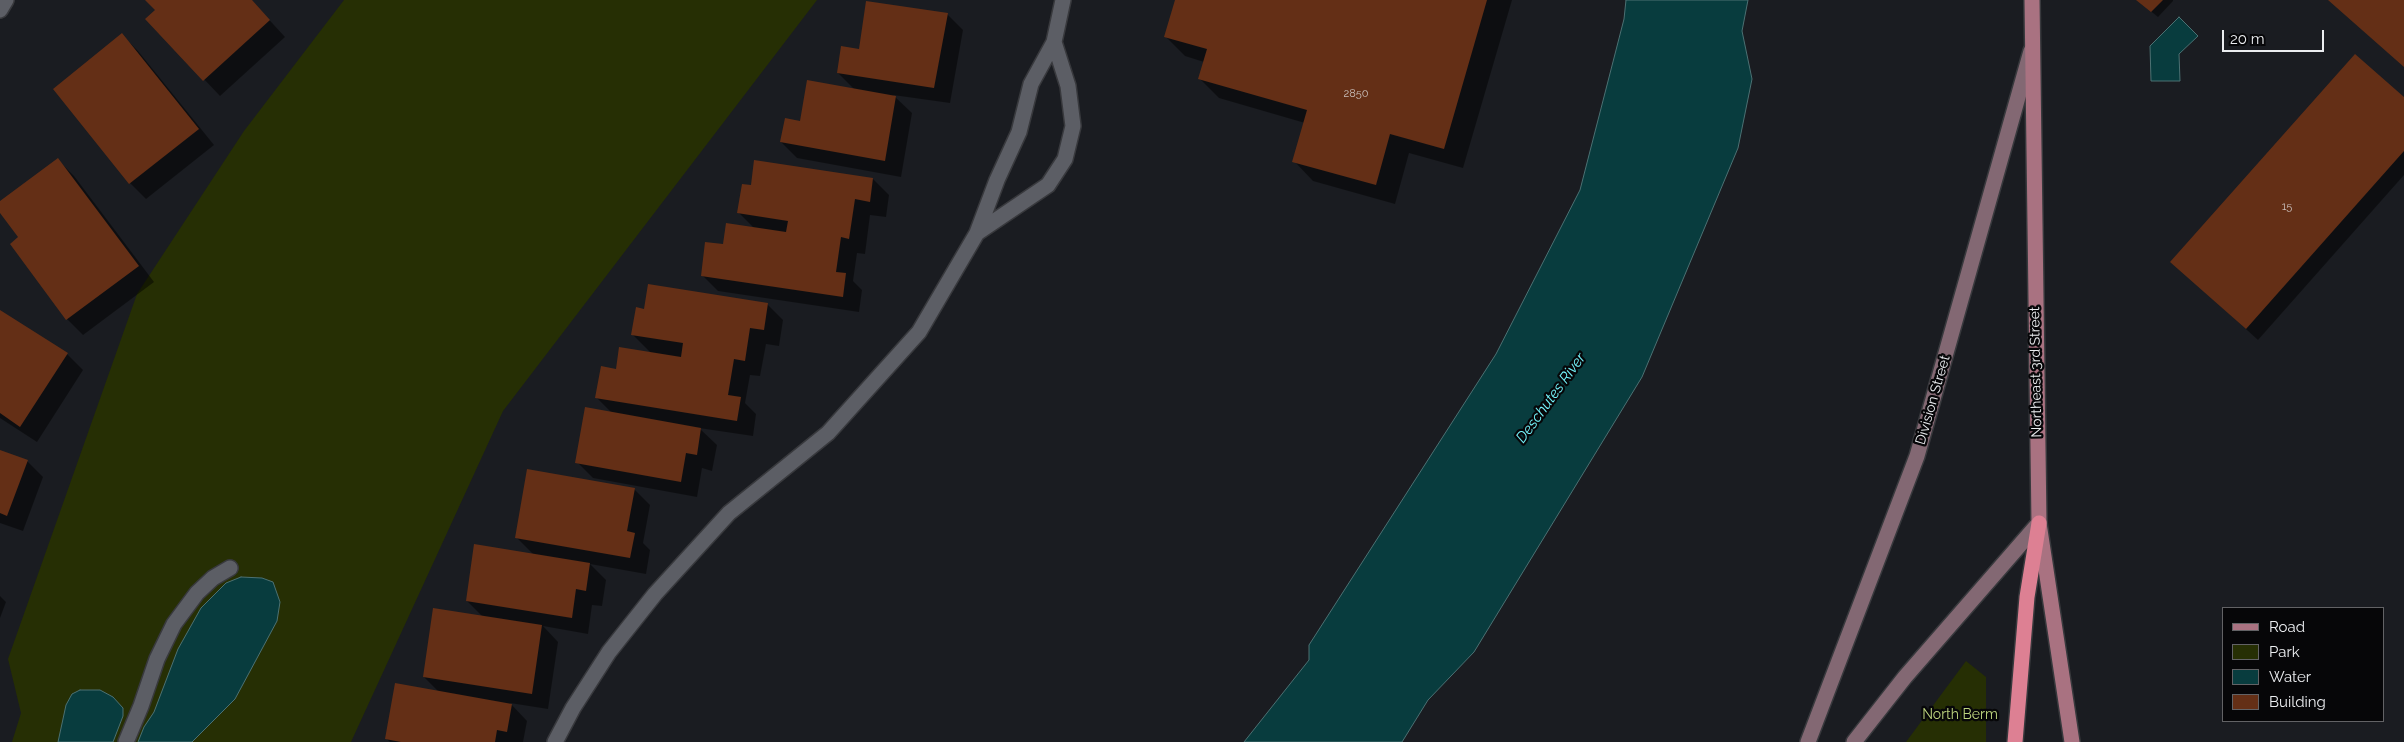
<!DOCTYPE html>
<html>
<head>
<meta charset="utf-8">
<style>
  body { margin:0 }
  #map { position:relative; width:2404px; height:742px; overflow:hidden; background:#1a1c21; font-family:Raleway,sans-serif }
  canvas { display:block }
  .legend { position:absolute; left:2222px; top:607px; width:162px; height:115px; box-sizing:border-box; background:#060608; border:1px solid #626265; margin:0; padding:6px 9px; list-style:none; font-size:15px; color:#ebedf0 }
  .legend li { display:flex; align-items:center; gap:10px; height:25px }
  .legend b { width:25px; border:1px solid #626265 }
  .scale { position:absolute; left:2222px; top:30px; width:102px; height:22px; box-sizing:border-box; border:2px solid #ebedf0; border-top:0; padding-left:6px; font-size:15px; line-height:18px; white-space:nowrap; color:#ebedf0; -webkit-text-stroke:4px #060608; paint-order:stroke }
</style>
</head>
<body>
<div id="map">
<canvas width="2404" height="742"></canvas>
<ul class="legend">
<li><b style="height:6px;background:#a97281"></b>Road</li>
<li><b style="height:14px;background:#262f04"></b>Park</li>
<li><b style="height:14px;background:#083c3e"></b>Water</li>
<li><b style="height:14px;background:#642f16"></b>Building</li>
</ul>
<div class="scale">20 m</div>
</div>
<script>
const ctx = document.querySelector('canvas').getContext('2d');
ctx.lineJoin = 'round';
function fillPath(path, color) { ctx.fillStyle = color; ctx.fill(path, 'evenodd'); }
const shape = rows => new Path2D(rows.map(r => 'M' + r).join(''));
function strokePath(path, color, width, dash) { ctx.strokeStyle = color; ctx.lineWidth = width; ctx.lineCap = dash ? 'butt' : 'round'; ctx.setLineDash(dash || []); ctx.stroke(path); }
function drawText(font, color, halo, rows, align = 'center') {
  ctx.font = font + ' Raleway,sans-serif'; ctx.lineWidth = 4.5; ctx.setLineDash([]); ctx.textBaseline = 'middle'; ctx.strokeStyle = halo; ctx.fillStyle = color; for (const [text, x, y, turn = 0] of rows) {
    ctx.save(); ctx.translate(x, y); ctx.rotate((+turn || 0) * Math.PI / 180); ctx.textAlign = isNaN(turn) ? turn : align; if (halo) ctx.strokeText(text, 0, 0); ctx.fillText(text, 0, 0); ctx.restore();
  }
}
fillPath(shape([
  [344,0,817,0,503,411,351,742,12,742,21,713,8,659,137,294,244,131],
  [1966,661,1986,677,1986,742,1906,742]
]), '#262f04');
const water = shape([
  [1626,0,1748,0,1742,31,1752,79,1738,148,1642,377,1474,652,1428,700,1402,742,1244,742,1309,660,1309,645,1496,354,1580,190,1624,19,1626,0],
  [2179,17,2198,36,2179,54,2180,81,2151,81,2150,46,2179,17],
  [241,577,262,578,273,582,280,602,277,621,235,699,192,742,138,742,144,727,154,712,178,649,201,608,226,583,241,577],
  [80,690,100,690,113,697,123,708,123,716,113,742,58,742,66,705,72,694,80,690]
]);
fillPath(water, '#083c3e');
strokePath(water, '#4c7173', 1);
fillPath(shape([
  [147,0,251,0,285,37,220,96,147,19,157,10],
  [1176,0,1512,0,1463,168,1409,153,1395,204,1313,181,1294,161,1305,123,1219,98,1200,79,1204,62,1185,56,1166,37],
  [2137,0,2173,0,2173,1,2158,17],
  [947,14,963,30,950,103,893,95,912,113,901,177,797,158,781,142,801,122,855,90,838,73,860,50],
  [122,35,138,51,214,145,146,199,130,183,54,89],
  [2404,98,2404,175,2258,340,2172,262],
  [58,160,74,176,154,282,83,335,67,319,20,238,0,210,0,203],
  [873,179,889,195,886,217,870,215,865,254,857,253,853,281,862,290,859,312,718,291,702,275,724,245,755,229,739,213,752,187],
  [767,304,783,320,779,346,766,344,760,376,750,375,745,403,756,414,753,436,699,428,717,445,712,471,702,468,697,497,593,478,577,462,612,413,597,398,617,370,651,353,633,335,645,310],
  [0,311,67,354,83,370,37,442,0,418],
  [0,451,27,461,43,477,23,531,0,523],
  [634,489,650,505,643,543,650,550,646,574,590,564,606,580,602,606,592,605,588,634,543,626,558,642,548,709,510,703,527,721,523,742,390,742,387,739,439,692,424,677,483,617,467,601,534,555,516,537],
  [0,596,6,602,0,618]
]), '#0007');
fillPath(shape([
  [145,0,252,0,270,20,203,81,145,19,155,10],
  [1175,0,1487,0,1444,149,1390,134,1376,185,1292,162,1307,110,1198,79,1207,49,1164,37],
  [2136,0,2163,0,2151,12],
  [2328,0,2404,0,2404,67],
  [866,1,948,13,934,88,837,73,841,46,859,49],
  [122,33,199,129,129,184,53,89],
  [2355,54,2404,97,2404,151,2246,329,2170,262],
  [807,80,896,96,885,161,780,142,785,118,800,121],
  [58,158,139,266,66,320,10,244,18,237,0,213,0,201],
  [754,160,873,178,870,202,855,199,849,239,841,237,836,272,846,273,843,297,701,276,705,242,723,244,726,223,786,232,788,221,737,213,742,184,751,185],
  [648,284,768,303,764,330,750,328,745,361,734,359,728,395,741,397,737,421,595,398,601,366,616,369,619,347,681,357,683,343,631,335,636,307,644,309],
  [0,310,68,353,20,427,0,413],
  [585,407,701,428,697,455,686,453,681,482,575,463],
  [0,450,28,460,7,516,0,513],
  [527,469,635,488,627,531,635,533,630,558,515,538],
  [474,544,590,563,586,591,576,589,572,618,466,601],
  [433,608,542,625,532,694,423,677],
  [395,683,512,704,507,732,497,730,495,742,401,742,385,739]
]), '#642f16');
const lane = shape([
  [126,742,141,706,157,659,174,624,197,593,213,578,230,568]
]);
const street = shape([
  [0,10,6,0],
  [977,233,1048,185,1065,159,1073,126,1068,86,1054,42],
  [555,742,573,708,609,652,655,594,729,513,828,433,919,332,977,233,997,180,1019,132,1031,84,1054,42,1063,0]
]);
const secondary = shape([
  [1808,742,1917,456,2031,51],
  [1854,742,1905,677,2039,523]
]);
const primary = shape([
  [2032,0,2039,523,2072,742]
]);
const highway = shape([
  [2015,742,2027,597,2039,523]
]);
strokePath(lane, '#38393d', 18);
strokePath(street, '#38393d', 18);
strokePath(secondary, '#38393d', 18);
strokePath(primary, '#38393d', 18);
strokePath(highway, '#38393d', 18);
strokePath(lane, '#5c5e65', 15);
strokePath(street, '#5c5e65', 15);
strokePath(secondary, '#836873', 15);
strokePath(primary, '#a97281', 15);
strokePath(highway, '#dd8093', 15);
drawText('11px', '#c9beba', null, [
  ["2850",1356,94],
  ["15",2287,207]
]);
drawText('14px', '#ebedf0', '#060608', [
  ["Northeast 3rd Street",2036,372,-91],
  ["Division Street",1933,400,-74]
]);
drawText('14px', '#bed57f', '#060608', [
  ["North Berm",1960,715]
]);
drawText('italic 15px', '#75f6fd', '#060608', [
  ["Deschutes River",1551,398,-54]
]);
</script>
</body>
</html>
